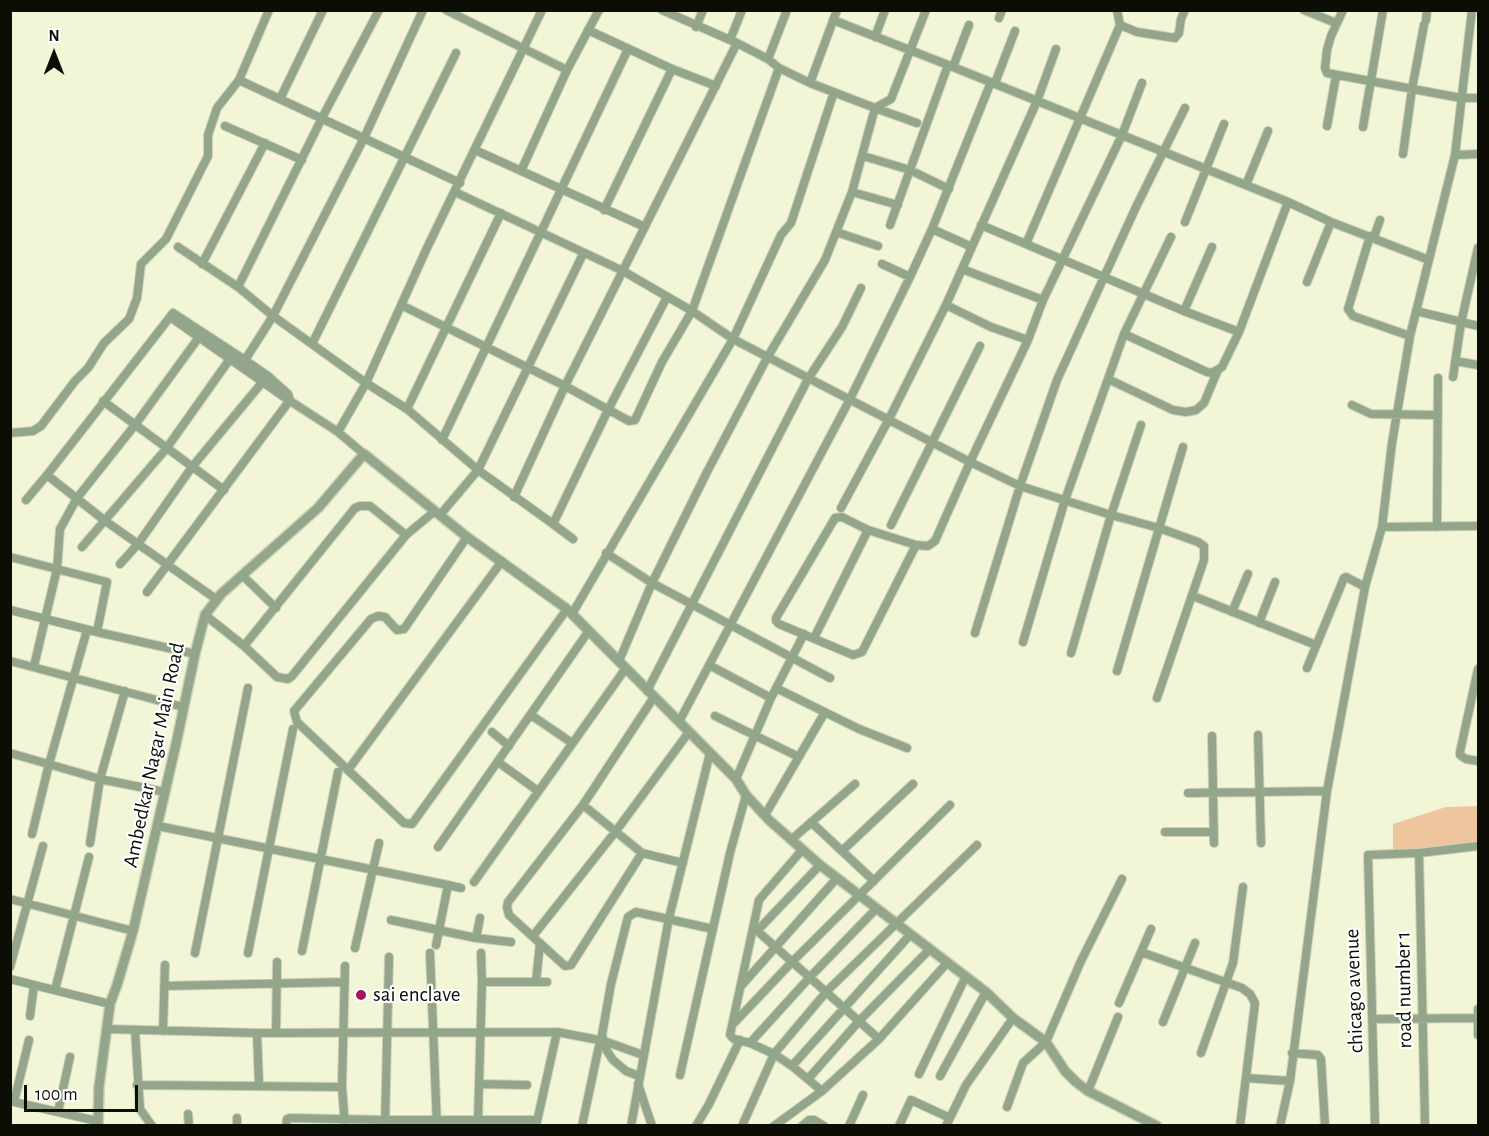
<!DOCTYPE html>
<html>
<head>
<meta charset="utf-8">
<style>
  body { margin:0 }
  #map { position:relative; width:1489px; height:1136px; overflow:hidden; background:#f2f6d7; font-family:"Alegreya Sans",sans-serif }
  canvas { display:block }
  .frame { position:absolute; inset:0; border:12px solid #0c0d04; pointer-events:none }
  .north { position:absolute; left:24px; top:24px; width:60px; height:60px; -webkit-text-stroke:4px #fff; paint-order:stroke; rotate:0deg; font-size:16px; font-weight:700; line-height:24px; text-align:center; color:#0c0d04 }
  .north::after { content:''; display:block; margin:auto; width:21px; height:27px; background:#0c0d04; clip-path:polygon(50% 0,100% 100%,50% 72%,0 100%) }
  .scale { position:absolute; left:24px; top:1085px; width:114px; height:27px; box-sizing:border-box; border:3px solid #0c0d04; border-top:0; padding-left:8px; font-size:18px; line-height:21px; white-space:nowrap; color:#0c0d04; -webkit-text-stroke:4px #fff; paint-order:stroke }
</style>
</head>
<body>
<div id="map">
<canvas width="1489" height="1136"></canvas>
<div class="frame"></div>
<div class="north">N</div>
<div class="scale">100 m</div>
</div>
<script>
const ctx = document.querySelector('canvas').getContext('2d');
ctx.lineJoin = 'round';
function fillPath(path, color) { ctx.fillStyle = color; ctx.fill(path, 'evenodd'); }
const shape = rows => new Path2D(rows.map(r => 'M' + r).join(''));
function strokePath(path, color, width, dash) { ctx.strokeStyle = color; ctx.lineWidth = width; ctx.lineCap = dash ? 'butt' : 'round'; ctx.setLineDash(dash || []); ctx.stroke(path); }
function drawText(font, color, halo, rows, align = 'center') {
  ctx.font = font + ' "Alegreya Sans",sans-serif'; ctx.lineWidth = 4.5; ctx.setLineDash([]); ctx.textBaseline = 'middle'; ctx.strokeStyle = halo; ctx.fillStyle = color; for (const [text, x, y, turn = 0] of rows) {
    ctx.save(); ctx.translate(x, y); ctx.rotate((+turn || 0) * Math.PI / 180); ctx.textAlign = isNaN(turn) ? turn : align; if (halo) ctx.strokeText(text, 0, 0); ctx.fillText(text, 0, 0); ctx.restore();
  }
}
fillPath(shape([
  [1478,806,1478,847,1393,850,1393,824,1446,807]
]), '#edc69d');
const minor = shape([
  [269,10,239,80,460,183],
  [446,10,567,70],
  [662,10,737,43,768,59,779,68,810,83,875,108,891,99,926,10],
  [1304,10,1336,23],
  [1343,10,1331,36,1327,50,1325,68,1327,73,1461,98,1478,98],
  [999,18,1002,10],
  [833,20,948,65,1288,202,1331,222,1429,260],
  [1426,20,1427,10],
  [1120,25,1137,32,1175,38,1179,33,1181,19,1185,10],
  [696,27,703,10],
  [588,30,672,69,716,86],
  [875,37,885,10],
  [730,40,742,10],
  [768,59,787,10],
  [953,67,969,25],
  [810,83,837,10],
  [995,83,1015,31],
  [280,99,323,10],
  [225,126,302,160],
  [1327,126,1336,76],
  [1363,127,1383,10],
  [475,150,645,227],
  [1403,154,1412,89,1424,25],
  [1455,155,1478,154],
  [863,156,910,170,949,189],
  [521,171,567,70,599,10],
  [1246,185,1268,131],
  [455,192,623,271,692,311,733,339,970,462,1020,486,1111,515,1159,528,1198,542,1204,546,1204,560,1157,698],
  [852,192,898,205],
  [604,210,672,69],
  [1185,222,1224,124],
  [890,225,948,65],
  [981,225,1184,311,1239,332,1288,202],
  [932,229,972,247],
  [836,232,878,246],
  [1370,236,1348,309,1353,316,1410,336],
  [1374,237,1380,220],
  [1026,244,1120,25,1117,10],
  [178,247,238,287,273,316,366,383,407,409,478,470,553,524,608,410,667,297],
  [202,264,265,143],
  [882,264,910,277],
  [962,269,1043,300],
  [1307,282,1331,222],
  [238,287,322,118,379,10],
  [401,305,565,386,629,421,635,420,662,362,692,311,779,68],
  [946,305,991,327,1028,340],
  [1184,311,1212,247],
  [1416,311,1478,326],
  [1124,334,1207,372,1212,373,1222,367,1239,332],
  [313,342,456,53],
  [245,360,273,316,364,138,423,10],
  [1455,361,1478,365],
  [1453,377,1461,323,1478,248],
  [1108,379,1173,410,1186,412,1196,410,1204,403,1217,372],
  [290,400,288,394,268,376,245,360,173,313,170,317,284,397,338,432,364,454],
  [103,401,224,490],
  [1352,405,1371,414,1437,415],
  [407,409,501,213],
  [338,432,366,383,426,250,542,10],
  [10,433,33,431,41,426,75,381,88,368,104,343,129,319,137,298,141,264,166,239,208,156,208,135,217,108,239,80],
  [442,440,628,49],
  [47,475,104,520,216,599],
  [514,497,565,386,737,43],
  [26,500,47,475,170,317],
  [841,508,889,419,946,305,1037,101,1056,49],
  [440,515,478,470,583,254],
  [553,524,573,539],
  [891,525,980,346],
  [1382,527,1478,526],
  [1437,527,1438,378],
  [406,535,370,506,360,506,355,508,244,646,277,677,288,679,292,676,406,535,435,511],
  [467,537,404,629,397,630,385,617,378,616,371,619,294,711,297,722,404,823,412,824,567,609],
  [916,545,862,652,853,655,779,624,776,621,776,618,835,518,842,517,868,530,916,545,928,546,935,541,970,462,1028,340,1043,300,1122,135,1142,83],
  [82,547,166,449,232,356],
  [606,553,652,583,830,678],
  [10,557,107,582,97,632],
  [120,564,138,544,192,467,265,379],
  [242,575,276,608],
  [147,592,290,400],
  [1193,596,1316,645],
  [10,610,97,632,195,654],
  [1232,612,1248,574],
  [572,614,733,339,781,235,791,223,834,92],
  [205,615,244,646],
  [1259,623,1275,582],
  [975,633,1020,486,1057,380,1136,207,1185,108],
  [814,638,868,530],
  [1023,642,1065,500,1124,334,1171,237],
  [1071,653,1111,515,1141,425],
  [10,661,183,707],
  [619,661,652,583,707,472,767,358,825,260,852,192,875,108,917,123],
  [709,665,771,698],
  [34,666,57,569,60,529,77,498,135,425,202,333],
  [1307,668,1344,578,1346,577,1365,587],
  [1478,669,1460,752,1460,755,1466,759,1478,761],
  [1117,671,1183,447],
  [776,688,859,729,907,748],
  [647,691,808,379,842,327,861,288],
  [531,715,572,743],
  [715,716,799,757],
  [680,720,850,399,910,277,932,229,991,82],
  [492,732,509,746],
  [1258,735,1261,843],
  [1212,736,1214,843],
  [10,753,100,779,165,792],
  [498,762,538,791],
  [348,770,502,561],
  [736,779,771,698,804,634],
  [1188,793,1327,791],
  [583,805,642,853,571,965,565,966,509,915,507,907,508,902,583,805,654,697],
  [765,815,825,712],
  [811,822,874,881],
  [158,826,448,885],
  [1165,832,1214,832],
  [32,834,49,764,87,630],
  [791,840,855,784],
  [90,843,100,779,125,691],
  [438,847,588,632],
  [802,850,759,900,730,1035,734,1039,750,1043,774,1054,792,1066,822,1091],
  [842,851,913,784],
  [642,853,683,863],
  [1419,853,1425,1126],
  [474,882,626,668],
  [10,899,133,931],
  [391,920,476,938,511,942],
  [754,928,879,1039],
  [757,931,820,865],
  [533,936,616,831,689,732],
  [476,938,480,918],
  [436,945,448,885,461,888],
  [355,948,379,843],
  [302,951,338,772],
  [1141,952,1242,988,1250,994,1255,1003,1240,1126],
  [195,953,248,688],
  [248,953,293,729],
  [430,953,437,1126],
  [481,953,482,982],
  [10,967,43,846],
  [10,979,110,1004],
  [536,982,540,943],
  [56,986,89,857],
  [164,986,345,982],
  [741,986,837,878],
  [1119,1003,1151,929],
  [1478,1009,1478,1035],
  [30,1016,34,985],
  [1373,1019,1478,1018],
  [735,1022,792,962,950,805],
  [1163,1022,1195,943],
  [107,1029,257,1033,557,1032,604,1041,643,1055],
  [135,1030,140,1109,152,1126],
  [163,1031,165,965],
  [257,1033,259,1085],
  [276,1033,277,962],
  [750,1043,810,977,876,909],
  [1201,1053,1233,963,1243,887],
  [1292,1053,1318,1055,1321,1059,1325,1126],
  [792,1066,910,935],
  [919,1074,965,978],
  [680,1075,730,853,746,795],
  [639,1076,626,1071,613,1060,607,1051,602,1035,611,984,628,917,636,912,713,929],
  [940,1076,986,992],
  [1246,1078,1290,1081],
  [808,1079,860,1020,930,949],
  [479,1084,527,1085],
  [638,1084,652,1126],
  [137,1085,342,1087],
  [1088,1091,1118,1017],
  [10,1101,97,1121],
  [14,1102,29,1040],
  [1007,1107,1023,1063,1046,1042,1081,961,1122,879],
  [58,1112,70,1057],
  [188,1114,189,1126],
  [237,1118,237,1126],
  [478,1119,482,982,547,982],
  [286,1126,287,1119,290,1118,385,1120,537,1120],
  [345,1126,342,1087,345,966],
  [385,1126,389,957],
  [536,1126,557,1032],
  [582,1126,600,1041],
  [631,1126,669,918,710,753],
  [696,1126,709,1104,740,1040],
  [742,1126,774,1054,827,991,977,845],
  [774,1126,822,1091,879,1039,947,963],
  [802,1126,809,1120,814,1120,824,1126],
  [849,1126,863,1095],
  [899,1126,911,1100,950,1118],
  [946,1126,966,1085,1013,1018],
  [1280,1126,1290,1081,1327,791,1365,587,1382,527,1392,443,1410,336,1455,155,1472,10],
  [1375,1126,1368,855,1419,853,1478,846]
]);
const tertiary = shape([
  [98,1126,99,1087,110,1004,117,985,133,931,176,744,195,654,205,615,221,594,318,508,364,454,467,537,567,609,736,779,746,795,769,820,820,865,986,992,1013,1018,1046,1042,1065,1071,1076,1082,1088,1091,1157,1126]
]);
strokePath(minor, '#cdd1b5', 10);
strokePath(tertiary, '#cdd1b5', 12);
strokePath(minor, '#93a58a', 8);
strokePath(tertiary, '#93a58a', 9);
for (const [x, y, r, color] of [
  [361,995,6,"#a61657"]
]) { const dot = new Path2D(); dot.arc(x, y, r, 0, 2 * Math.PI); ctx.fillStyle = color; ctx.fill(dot); strokePath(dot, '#fff', 2); }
drawText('21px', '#0c0d04', '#fff', [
  ["Ambedkar Nagar Main Road",154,755,-78],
  ["road number 1",1404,990,-91],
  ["chicago avenue",1354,991,-92]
]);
drawText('21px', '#0c0d04', '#fff', [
  ["sai enclave",373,995]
], 'left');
</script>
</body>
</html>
